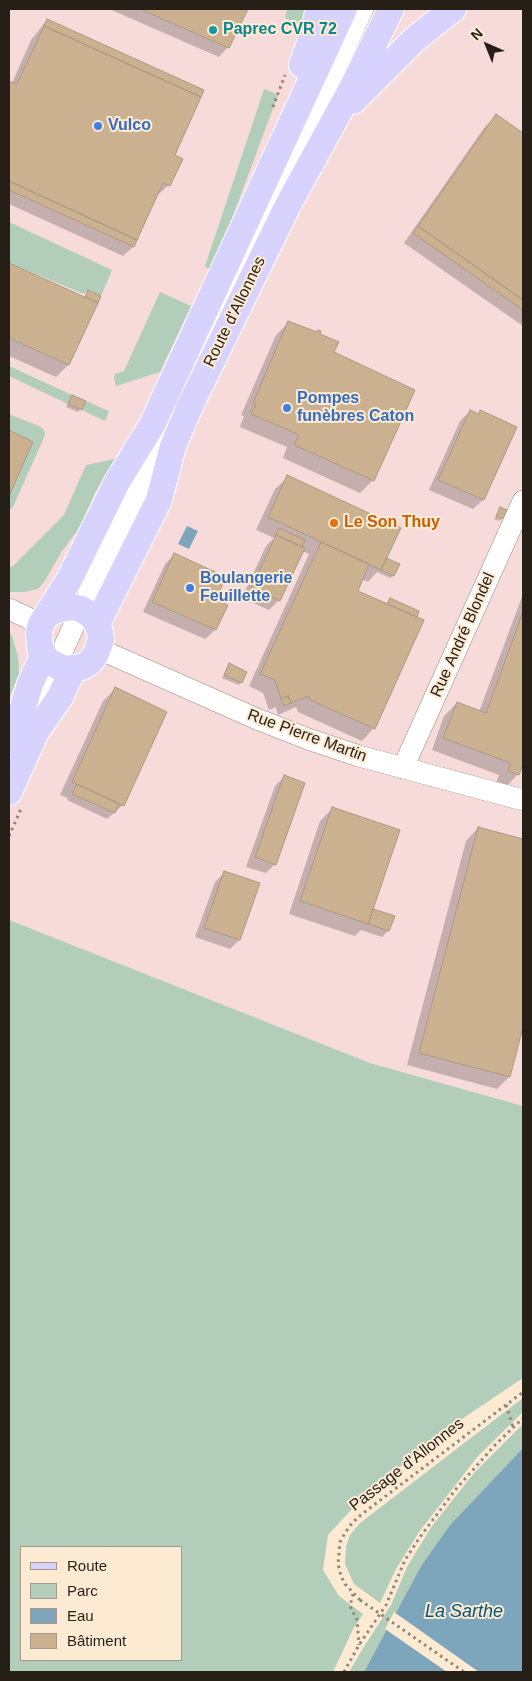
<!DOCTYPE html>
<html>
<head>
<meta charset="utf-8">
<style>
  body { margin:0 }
  #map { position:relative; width:532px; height:1681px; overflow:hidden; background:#fcead3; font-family:Arial,sans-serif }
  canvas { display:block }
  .frame { position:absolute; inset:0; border:10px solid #261f17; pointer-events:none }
  .legend { position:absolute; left:20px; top:1546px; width:162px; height:115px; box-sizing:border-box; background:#fcead3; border:1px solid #a69988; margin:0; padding:6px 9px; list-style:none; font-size:15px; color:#261f17 }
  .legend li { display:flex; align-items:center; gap:10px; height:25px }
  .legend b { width:25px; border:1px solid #a69988 }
  .north { position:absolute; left:462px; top:20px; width:50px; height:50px; -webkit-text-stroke:4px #fcead3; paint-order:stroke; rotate:316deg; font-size:14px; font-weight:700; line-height:20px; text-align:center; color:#261f17 }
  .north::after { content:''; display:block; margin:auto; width:18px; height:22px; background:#261f17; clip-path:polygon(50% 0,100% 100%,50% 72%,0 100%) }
</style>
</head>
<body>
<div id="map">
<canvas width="532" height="1681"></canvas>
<div class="frame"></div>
<ul class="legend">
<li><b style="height:6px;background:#d7d3fe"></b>Route</li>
<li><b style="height:14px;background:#b2cdb9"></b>Parc</li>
<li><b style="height:14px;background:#7da5bc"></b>Eau</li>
<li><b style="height:14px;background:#ccb190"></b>Bâtiment</li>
</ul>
<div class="north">N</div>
</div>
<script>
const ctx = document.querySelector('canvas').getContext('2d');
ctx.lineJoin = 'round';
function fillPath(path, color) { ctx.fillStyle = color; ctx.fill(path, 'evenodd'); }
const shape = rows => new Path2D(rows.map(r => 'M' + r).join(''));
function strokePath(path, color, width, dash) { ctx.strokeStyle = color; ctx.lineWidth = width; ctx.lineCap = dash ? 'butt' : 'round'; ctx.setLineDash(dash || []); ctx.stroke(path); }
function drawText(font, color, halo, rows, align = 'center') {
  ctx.font = font + ' Arial,sans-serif'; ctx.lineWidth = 4; ctx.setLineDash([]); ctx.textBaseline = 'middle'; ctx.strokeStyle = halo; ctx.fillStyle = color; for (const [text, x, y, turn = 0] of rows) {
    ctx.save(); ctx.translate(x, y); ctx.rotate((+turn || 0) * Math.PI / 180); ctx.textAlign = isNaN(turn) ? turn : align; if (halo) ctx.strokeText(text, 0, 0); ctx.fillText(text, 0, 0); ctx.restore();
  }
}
fillPath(shape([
  [9,9,523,9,523,1106,370,1063,9,920]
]), '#f6dbda');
fillPath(shape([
  [287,9,308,9,303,25,285,18],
  [264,89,278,95,212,272,205,266],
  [9,222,112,270,101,296,88,290,84,294,9,263],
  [160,292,191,306,160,372,116,386,114,378,115,374,124,371],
  [9,366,72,395,68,404,9,376],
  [86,401,109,411,105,421,82,410],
  [9,414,41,427,44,430,45,435,13,507,9,510,9,496,33,442,9,430],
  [115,459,95,493,80,527,62,551,44,582,38,589,24,592,9,592,9,568,14,565,64,515,86,465],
  [9,632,12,636,18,656,19,674,9,698],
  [9,920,370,1063,523,1106,523,1378,432,1439,352,1509,328,1535,323,1570,339,1596,363,1614,353,1629,333,1672,9,1672],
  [21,1547,181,1547,181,1660,21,1660],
  [523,1398,523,1412,478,1456,419,1532,396,1569,380,1603,354,1584,345,1564,346,1547,350,1535,360,1523],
  [523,1424,523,1448,450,1525,421,1566,364,1672,349,1672,365,1645,391,1605,407,1567,432,1526,474,1473]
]), '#b2cdb9');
fillPath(shape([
  [187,526,198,531,189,549,178,544],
  [523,1448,523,1671,522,1672,364,1672,421,1566,450,1525]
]), '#7da5bc');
fillPath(shape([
  [394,1612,479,1672,447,1672,385,1629]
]), '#fcead3');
fillPath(shape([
  [109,9,246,9,228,47,219,57],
  [47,20,173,156,169,185,155,197,133,247,123,256,9,204,9,83,12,83,31,40],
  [496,116,523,134,523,326,404,243,484,128],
  [9,265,84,298,88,291,99,296,68,365,56,377,9,356],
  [289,322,319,334,332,353,373,480,360,493,283,458,287,447,240,427,244,416,241,415,276,335],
  [72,396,84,402,78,412,66,407],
  [470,411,478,415,480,412,483,500,473,509,429,490,460,421],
  [9,432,32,442,9,493],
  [288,477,385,559,393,576,390,578,377,572,368,582,362,579,356,592,386,605,390,600,374,728,362,741,298,712,296,707,278,715,276,707,269,710,263,693,249,686,309,554,302,551,279,600,269,610,242,598,266,546,274,538,256,530,275,489],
  [500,509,502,518,499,521,494,519],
  [174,555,214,599,227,605,215,630,205,639,143,612,165,564],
  [523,594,523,761,518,774,506,787,496,783,499,775,432,750,444,716,457,703,479,712],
  [229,665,241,682,239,685,222,678],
  [115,689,123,805,107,819,67,800,68,798,60,795,103,701],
  [284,777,275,864,266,873,246,867,275,786],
  [332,809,372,910,388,931,382,937,361,930,355,936,289,914,320,821],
  [478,828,523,840,523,1022,509,1077,497,1089,407,1065,466,841],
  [225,872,259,884,239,940,230,949,195,937,215,882]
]), '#0003');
const building = shape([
  [140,9,248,9,229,48,140,9],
  [47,19,204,90,201,97,44,26,47,19],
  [44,26,201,97,175,155,183,159,170,186,163,183,137,240,9,181,9,81,17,84,44,26],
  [496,114,523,133,523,300,418,226,496,114],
  [9,181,137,240,134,247,9,190,9,181],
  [418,226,523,300,523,310,413,233,418,226],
  [9,263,98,303,69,365,9,338,9,263],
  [88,290,101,296,98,303,85,297,88,290],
  [288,321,317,332,318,330,321,331,320,334,339,342,334,352,415,390,374,481,294,445,299,435,251,414,256,404,253,403,288,321],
  [72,395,86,401,82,410,68,404,72,395],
  [470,410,479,414,480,410,517,427,484,500,438,480,470,410],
  [9,430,33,442,9,496,9,430],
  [287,475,401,528,381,570,268,517,287,475],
  [500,507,507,510,503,519,496,516,500,507],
  [279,528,305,540,302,547,276,535,279,528],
  [276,535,305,548,280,601,251,588,276,535],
  [321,542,369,564,358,591,424,620,375,729,310,700,309,696,291,703,288,696,281,699,275,680,260,674,321,542],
  [174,553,226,577,216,599,228,605,216,630,152,602,174,553],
  [386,558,400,564,394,576,381,570,386,558],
  [390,598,419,611,417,617,387,604,390,598],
  [523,612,523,764,519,775,508,771,511,763,443,738,457,702,486,713,523,612],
  [229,663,247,672,242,683,224,675,229,663],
  [115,687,167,712,124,806,72,782,115,687],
  [288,696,291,703,284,706,281,699,288,696],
  [284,775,305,783,276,865,255,857,284,775],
  [77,784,119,804,115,813,72,794,77,784],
  [332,807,400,830,368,924,300,901,332,807],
  [478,827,523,839,523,1027,510,1077,419,1053,478,827],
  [224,871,260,883,240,940,204,928,224,871],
  [373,909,395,916,389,931,368,924,373,909]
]);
fillPath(building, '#ccb190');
strokePath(building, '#aa9984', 1);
const minor = shape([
  [9,609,41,624],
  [99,649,257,719,308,739,359,756,523,800],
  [26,729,219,313,363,9],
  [403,768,523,501]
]);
const major = shape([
  [302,65,311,40,319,9],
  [353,101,415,39,453,9],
  [48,615,55,610,72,607,81,609,91,615,97,624,100,632,101,640,95,656,89,663,82,667,64,669,48,661,40,648,39,632,41,624,69,580,117,482,152,425,344,9],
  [97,624,159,500,173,446,190,406,287,207,352,88,391,9],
  [9,743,17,727,30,684,43,656],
  [9,792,36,732,60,697,73,669]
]);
strokePath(minor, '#9c8b77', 22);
strokePath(major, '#fff', 28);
strokePath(shape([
  [273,107,285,75],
  [9,836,21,809],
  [506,1405,513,1427],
  [353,1594,350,1606,357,1620,359,1645],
  [360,1600,345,1584,341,1576,338,1564,340,1542,345,1533,352,1523,362,1514,523,1392],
  [344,1672,359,1645,386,1605,405,1560,420,1537,456,1489,495,1445,523,1418]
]), '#928576', 3, [2.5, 4]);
strokePath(minor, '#fff', 21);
strokePath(major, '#d7d3fe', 26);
strokePath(shape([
  [360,1600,464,1672]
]), '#928576', 3, [2.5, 4]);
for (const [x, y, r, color] of [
  [213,30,5,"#0f9aa8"],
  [98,126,5,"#3f7fe0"],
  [287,408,5,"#3f7fe0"],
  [334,523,5,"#e8710a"],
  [190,588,5,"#3f7fe0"]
]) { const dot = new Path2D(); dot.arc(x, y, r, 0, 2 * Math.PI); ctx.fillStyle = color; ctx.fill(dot); strokePath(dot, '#fcead3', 2); }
drawText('bold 16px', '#0d838f', '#fcead3', [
  ["Paprec CVR 72",223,30]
], 'left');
drawText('bold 16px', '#366cbe', '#fcead3', [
  ["Vulco",108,126],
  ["Pompes",297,399],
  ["funèbres Caton",297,417],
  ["Boulangerie",200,579],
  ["Feuillette",200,597]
], 'left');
drawText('16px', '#261f17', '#fcead3', [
  ["Route d'Allonnes",235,312,-64],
  ["Rue André Blondel",463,635,-66],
  ["Rue Pierre Martin",307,736,20],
  ["Passage d'Allonnes",407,1465,-38]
]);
drawText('bold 16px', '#c56008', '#fcead3', [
  ["Le Son Thuy",344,523]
], 'left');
drawText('italic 18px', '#045474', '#fcead3', [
  ["La Sarthe",464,1612]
]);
</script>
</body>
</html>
